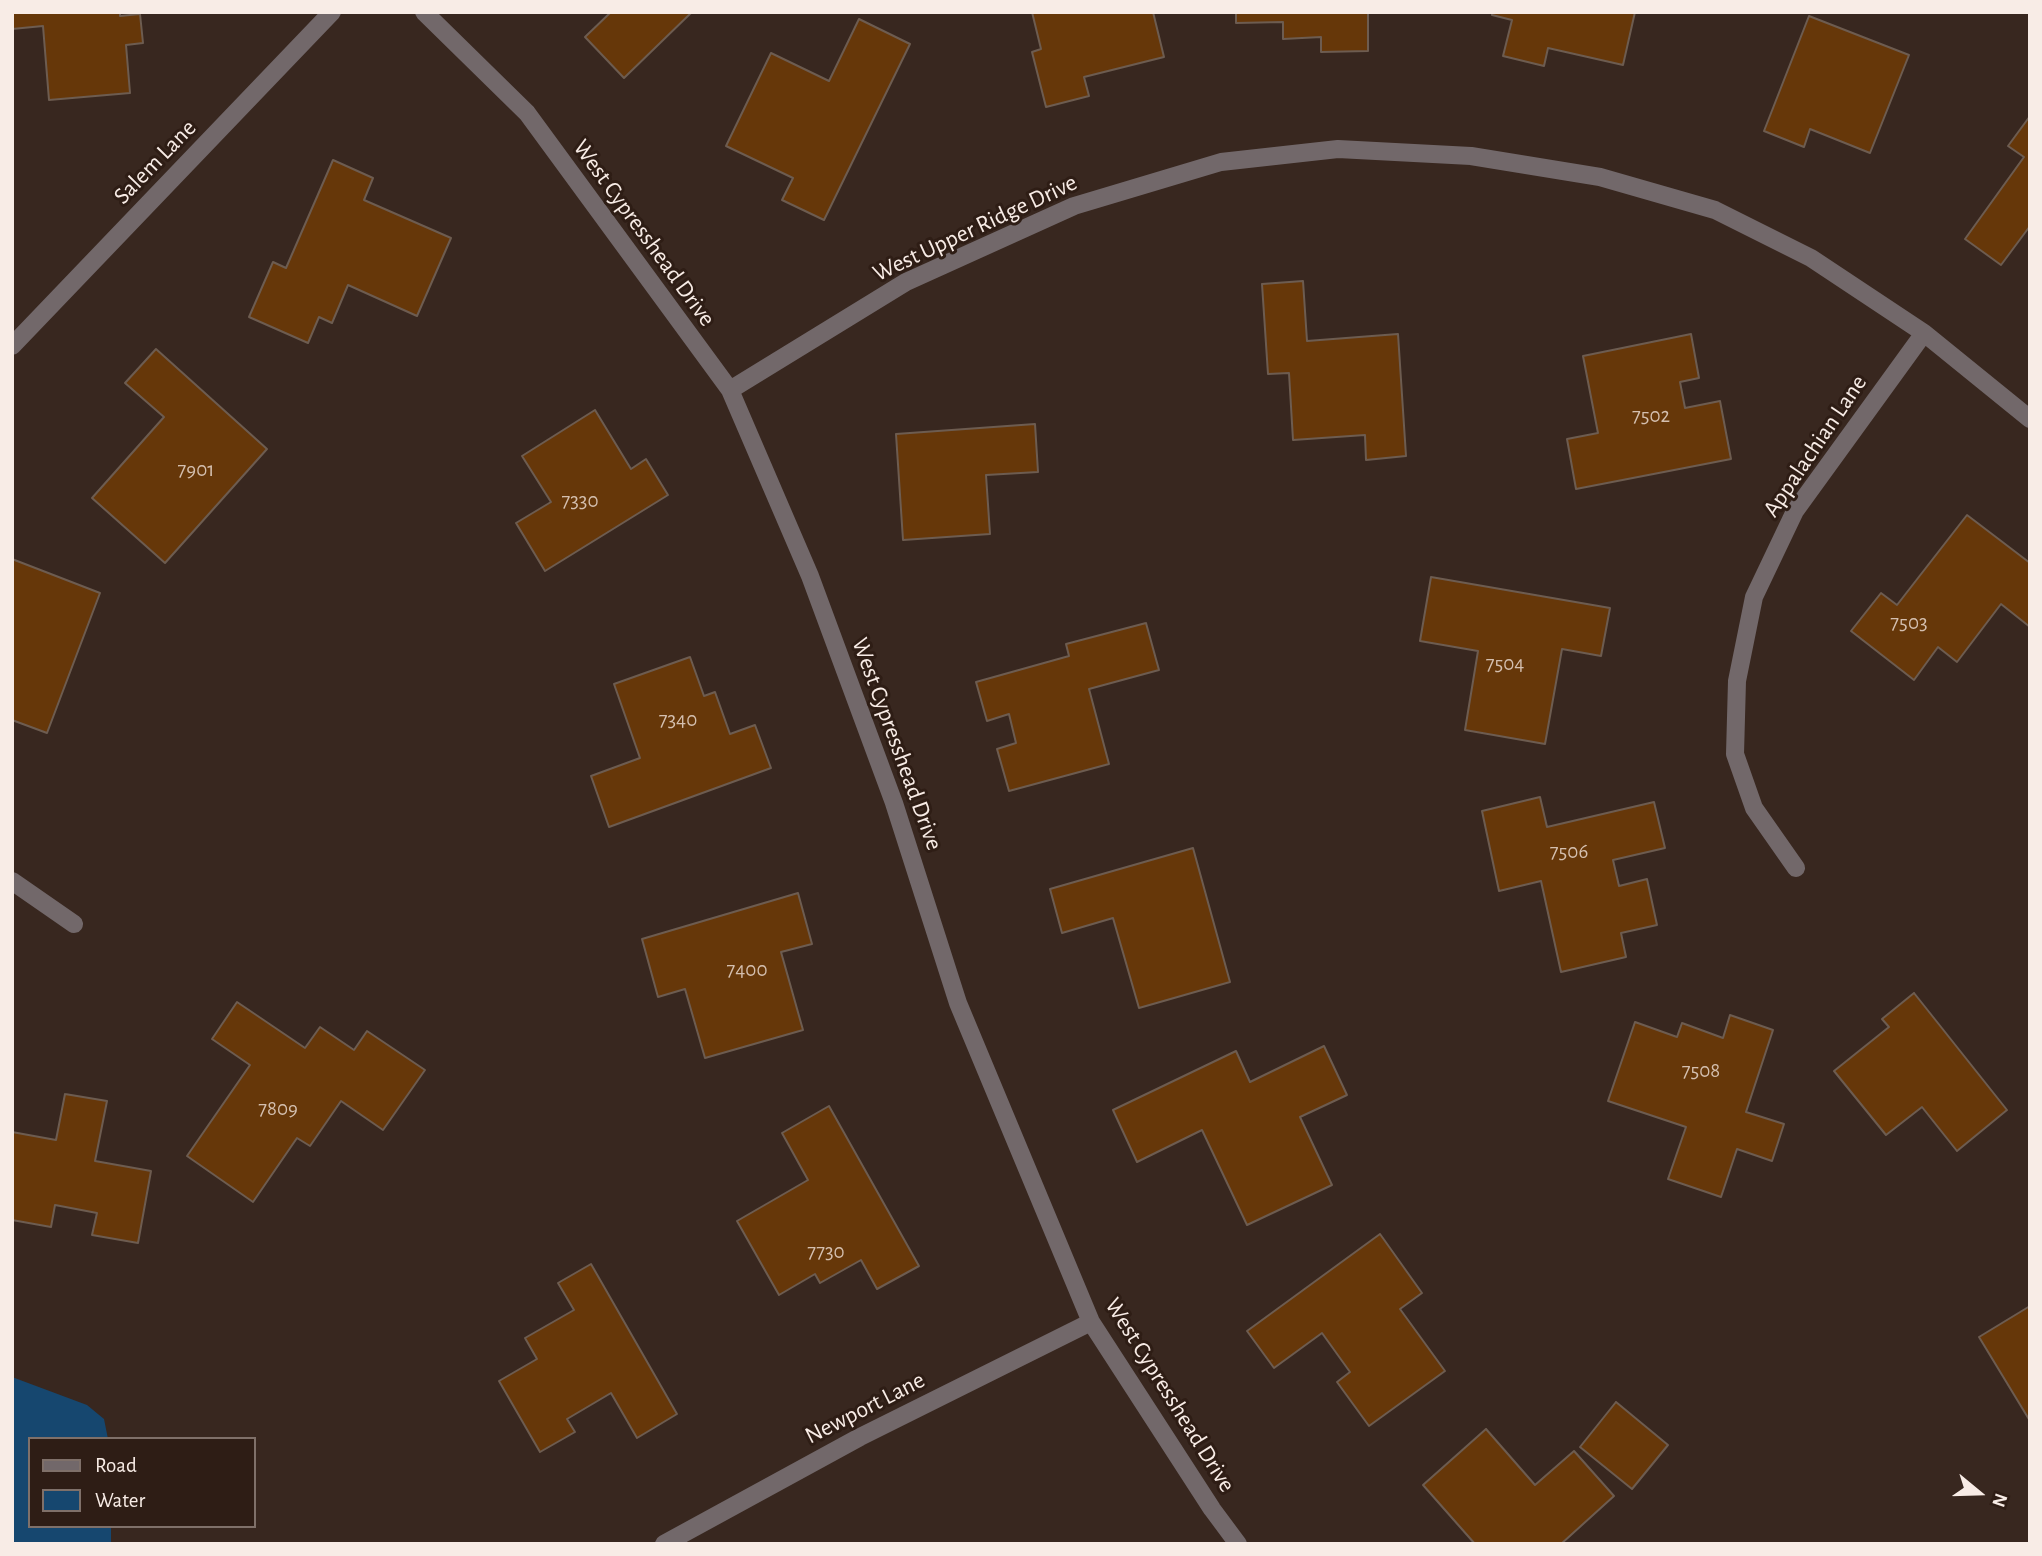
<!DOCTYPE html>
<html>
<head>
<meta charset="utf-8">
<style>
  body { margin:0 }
  #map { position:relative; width:2042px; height:1556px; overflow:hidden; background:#38271f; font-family:"Alegreya Sans",sans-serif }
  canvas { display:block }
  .frame { position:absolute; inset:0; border:14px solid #f8ece6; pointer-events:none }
  .legend { position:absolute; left:28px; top:1437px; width:228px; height:91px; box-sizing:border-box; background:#2e1d15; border:2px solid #7f7069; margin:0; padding:9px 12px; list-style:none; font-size:21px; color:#f8ece6 }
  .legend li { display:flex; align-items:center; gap:14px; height:35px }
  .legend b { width:35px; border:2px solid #7f7069 }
  .north { position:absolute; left:1944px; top:1458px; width:70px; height:70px; -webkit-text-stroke:5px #2e1d15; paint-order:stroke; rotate:109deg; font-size:19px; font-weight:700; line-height:28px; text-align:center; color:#f8ece6 }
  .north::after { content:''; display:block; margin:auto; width:24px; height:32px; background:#f8ece6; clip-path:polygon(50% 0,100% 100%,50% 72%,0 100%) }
</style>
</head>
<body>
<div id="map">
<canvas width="2042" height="1556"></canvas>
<div class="frame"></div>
<ul class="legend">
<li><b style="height:9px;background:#72686a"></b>Road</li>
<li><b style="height:19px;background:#16476f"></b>Water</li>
</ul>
<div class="north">N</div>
</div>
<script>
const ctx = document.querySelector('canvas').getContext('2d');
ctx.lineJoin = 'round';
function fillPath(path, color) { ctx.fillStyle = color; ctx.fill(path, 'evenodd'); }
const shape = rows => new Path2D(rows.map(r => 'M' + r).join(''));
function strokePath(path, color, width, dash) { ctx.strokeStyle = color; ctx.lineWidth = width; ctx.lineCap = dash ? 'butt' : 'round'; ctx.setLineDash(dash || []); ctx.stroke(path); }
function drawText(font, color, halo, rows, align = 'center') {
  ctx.font = font + ' "Alegreya Sans",sans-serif'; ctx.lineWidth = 6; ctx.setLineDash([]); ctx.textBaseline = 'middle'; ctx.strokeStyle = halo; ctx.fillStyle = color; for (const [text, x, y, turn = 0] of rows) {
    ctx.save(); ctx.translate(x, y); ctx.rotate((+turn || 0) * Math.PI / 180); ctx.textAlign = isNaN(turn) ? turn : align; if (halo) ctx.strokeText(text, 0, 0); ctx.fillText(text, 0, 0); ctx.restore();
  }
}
fillPath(shape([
  [12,1377,87,1405,104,1419,108,1439,30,1439,30,1526,111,1526,111,1544,12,1544]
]), '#16476f');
const building = shape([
  [12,12,120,12,120,16,140,14,143,43,126,45,130,93,49,100,43,26,12,29,12,12],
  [611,12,692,12,624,78,585,37,611,12],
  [1032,12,1153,12,1164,57,1084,77,1089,96,1046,107,1032,52,1041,49,1032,12],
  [1236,12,1368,12,1368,51,1321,52,1321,37,1283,39,1283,22,1236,23,1236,12],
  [1492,12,1635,12,1623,65,1548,48,1544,66,1503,56,1512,20,1492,15,1492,12],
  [1809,16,1909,55,1870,153,1810,129,1804,147,1764,131,1809,16],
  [859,19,910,44,824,220,782,200,793,178,726,146,771,53,829,81,859,19],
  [2030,116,2030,226,2001,265,1965,239,2024,157,2008,146,2030,116],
  [333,160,373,178,364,200,451,238,417,316,348,285,332,323,319,317,308,343,249,317,273,262,286,268,333,160],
  [1303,281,1307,341,1398,334,1406,456,1366,460,1365,435,1293,440,1289,373,1268,374,1262,284,1303,281],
  [1691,334,1699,378,1680,382,1685,408,1720,401,1731,459,1576,489,1567,439,1598,433,1583,356,1691,334],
  [156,349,267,449,165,563,92,498,164,417,125,383,156,349],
  [595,410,631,469,646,459,668,495,545,571,516,523,551,502,522,456,595,410],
  [1035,424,1038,472,986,475,990,534,903,540,896,434,1035,424],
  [1967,515,2030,563,2030,627,2001,604,1957,662,1938,647,1914,680,1851,631,1881,593,1897,605,1967,515],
  [12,559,100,593,47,733,12,720,12,559],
  [1431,577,1610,608,1601,656,1562,649,1545,744,1465,730,1478,651,1420,641,1431,577],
  [1146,623,1159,670,1089,689,1109,764,1009,791,997,749,1016,743,1009,714,987,721,976,682,1069,656,1066,644,1146,623],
  [690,657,704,696,715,692,730,734,755,725,771,768,609,827,591,776,640,758,614,684,690,657],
  [1540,797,1547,827,1654,802,1665,848,1613,860,1619,886,1647,879,1657,925,1621,933,1626,957,1561,972,1541,881,1499,891,1482,811,1540,797],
  [1193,848,1230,982,1139,1008,1113,918,1062,933,1050,889,1193,848],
  [798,893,812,944,781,952,803,1030,705,1058,685,989,658,997,642,939,798,893],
  [1914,993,2007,1110,1957,1151,1922,1107,1886,1135,1834,1071,1889,1027,1882,1019,1914,993],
  [237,1002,305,1048,320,1027,354,1050,367,1031,425,1070,383,1130,341,1101,310,1146,297,1138,253,1202,187,1156,250,1065,212,1039,237,1002],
  [1730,1015,1773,1030,1746,1112,1784,1124,1772,1161,1737,1149,1721,1197,1668,1179,1686,1127,1608,1101,1635,1022,1677,1037,1682,1023,1723,1038,1730,1015],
  [1324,1046,1347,1095,1300,1117,1332,1185,1247,1225,1202,1130,1137,1162,1113,1110,1236,1051,1250,1082,1324,1046],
  [65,1094,107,1101,95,1161,151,1171,138,1243,92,1235,97,1213,55,1205,51,1227,12,1220,12,1132,56,1140,65,1094],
  [829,1106,919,1266,877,1289,861,1260,820,1283,815,1274,779,1295,737,1221,808,1180,782,1133,829,1106],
  [1380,1234,1422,1293,1400,1309,1445,1371,1369,1426,1337,1382,1350,1372,1322,1333,1274,1368,1247,1331,1380,1234],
  [591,1264,677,1414,637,1438,611,1393,567,1419,575,1432,540,1452,499,1381,537,1359,525,1338,574,1310,558,1283,591,1264],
  [2030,1306,2030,1421,1979,1337,2030,1306],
  [1616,1402,1668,1445,1632,1489,1580,1447,1616,1402],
  [1486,1429,1535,1485,1574,1451,1614,1496,1561,1544,1475,1544,1423,1485,1486,1429]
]);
fillPath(building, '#663709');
strokePath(building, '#6d5c50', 2);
strokePath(shape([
  [424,12,527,113,730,390,810,576,894,803,958,1003,1091,1322,1212,1509,1238,1544],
  [12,346,332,12],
  [730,390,906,282,1074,206,1221,162,1338,149,1471,156,1600,177,1715,210,1811,258,1924,333,2030,419],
  [1796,868,1754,808,1735,754,1737,681,1754,597,1795,511,1924,333],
  [12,881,74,924],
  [664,1544,860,1437,1091,1322]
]), '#72686a', 18);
drawText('21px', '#d4bfaf', null, [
  ["7502",1651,416],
  ["7901",196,470],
  ["7330",580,501],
  ["7503",1909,623],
  ["7504",1505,664],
  ["7340",678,720],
  ["7506",1569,852],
  ["7400",747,970],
  ["7508",1701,1071],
  ["7809",278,1109],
  ["7730",826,1252]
]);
drawText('24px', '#f8ece6', '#2e1d15', [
  ["Salem Lane",155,162,-46],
  ["West Upper Ridge Drive",975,228,-25],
  ["West Cypresshead Drive",644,233,54],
  ["Appalachian Lane",1815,446,-56],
  ["West Cypresshead Drive",897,744,70],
  ["West Cypresshead Drive",1170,1395,58],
  ["Newport Lane",865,1408,-27]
]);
</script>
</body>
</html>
